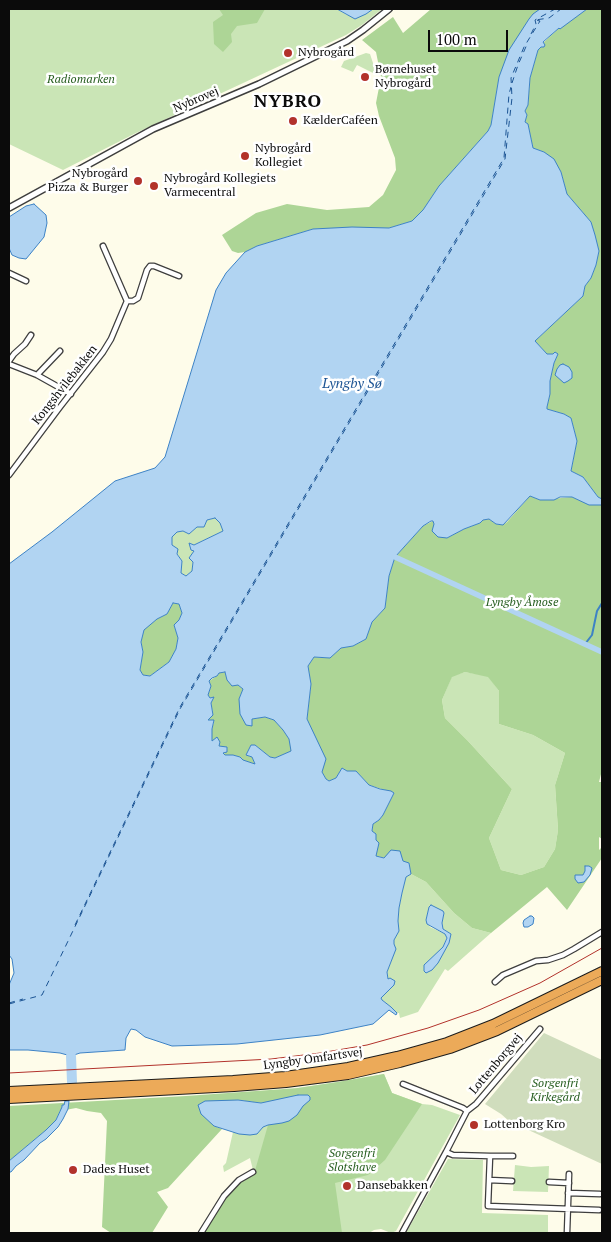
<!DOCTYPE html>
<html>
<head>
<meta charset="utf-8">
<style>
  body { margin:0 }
  #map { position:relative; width:611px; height:1242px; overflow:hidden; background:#fefcea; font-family:"PT Serif",serif }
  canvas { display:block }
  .frame { position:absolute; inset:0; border:10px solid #0b0b0b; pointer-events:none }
  .scale { position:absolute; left:428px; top:30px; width:80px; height:22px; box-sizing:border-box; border:2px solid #0b0b0b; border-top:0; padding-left:6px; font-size:15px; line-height:18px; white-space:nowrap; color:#0b0b0b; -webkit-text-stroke:4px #fff; paint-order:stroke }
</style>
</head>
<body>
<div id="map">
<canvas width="611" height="1242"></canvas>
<div class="frame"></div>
<div class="scale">100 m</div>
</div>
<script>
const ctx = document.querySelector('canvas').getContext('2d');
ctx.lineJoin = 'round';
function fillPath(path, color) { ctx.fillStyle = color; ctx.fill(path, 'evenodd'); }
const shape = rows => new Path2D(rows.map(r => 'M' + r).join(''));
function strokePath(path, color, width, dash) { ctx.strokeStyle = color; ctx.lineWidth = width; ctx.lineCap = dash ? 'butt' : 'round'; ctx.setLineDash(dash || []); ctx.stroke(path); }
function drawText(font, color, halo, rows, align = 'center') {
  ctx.font = font + ' "PT Serif",serif'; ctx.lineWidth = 5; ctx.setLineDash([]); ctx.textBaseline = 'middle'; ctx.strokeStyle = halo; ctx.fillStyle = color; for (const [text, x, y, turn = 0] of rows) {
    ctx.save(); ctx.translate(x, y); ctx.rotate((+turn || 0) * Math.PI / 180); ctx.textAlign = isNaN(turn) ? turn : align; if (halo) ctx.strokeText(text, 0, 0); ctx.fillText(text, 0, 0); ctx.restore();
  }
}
fillPath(shape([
  [9,9,337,9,347,15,366,14,373,9,382,9,362,25,346,35,136,133,63,170,9,144],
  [366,53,370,54,377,75,357,65,353,72,341,67,344,61],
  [215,518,220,523,223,531,194,545,189,543,194,551,192,571,186,576,181,573,182,561,172,545,172,537,177,532,183,531,189,534,197,527,204,526,207,520],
  [465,672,488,676,499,691,499,724,533,735,565,753,555,785,558,830,555,849,544,867,521,875,501,870,489,838,512,789,468,741,445,718,442,700,452,676],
  [411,874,426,882,454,913,472,928,491,933,448,971,445,969,418,1012,400,1018,399,1013,397,1013,391,1007,382,1000,381,998,394,985,393,980,388,979,387,972,391,962,394,940,399,931,398,921,399,908,402,893,406,877],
  [431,906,444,913,442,923,443,929,451,934,449,943,435,967,447,937,445,934,430,927,426,920,429,907],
  [384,1074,392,1093,422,1104,432,1105,460,1115,396,1231,391,1233,381,1229,374,1230,369,1233,204,1233,238,1184,254,1174,250,1158,224,1172,223,1166,226,1163,233,1132,239,1134,257,1134,263,1127,268,1125,298,1088,338,1082],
  [448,1159,483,1160,482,1213,548,1215,548,1233,406,1233],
  [515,1165,531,1167,549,1166,548,1192,513,1191]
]), '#cae5b6');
fillPath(shape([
  [219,9,265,9,257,23,237,26,231,34,232,42,223,52,214,44,213,22,223,15],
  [431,9,540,9,529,19,499,77,491,125,488,131,439,186,423,210,412,221,389,228,313,229,257,246,245,252,238,253,232,251,222,235,256,213,287,204,327,210,369,207,383,195,396,170,395,158,379,116,376,103,381,77,376,52,362,40,393,17,403,33],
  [587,9,602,9,602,499,598,497,583,477,571,471,577,441,571,418,564,414,547,409,547,407,550,394,550,381,554,363,558,354,547,354,535,341,583,296,585,286,591,278,596,265,599,251,591,222,567,194,561,172,544,152,533,148,528,125,525,122,527,115,525,111,528,105,530,78,538,50,541,47,543,43,559,28,560,28],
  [530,496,540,500,572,497,581,501,595,505,602,505,602,770,599,782,602,782,601,807,602,807,602,839,599,837,599,850,602,847,602,858,567,910,547,887,491,933,472,928,454,913,426,882,411,874,409,863,376,856,376,841,372,831,373,824,379,820,383,815,394,793,369,785,356,771,347,771,342,768,336,778,329,781,326,779,322,772,307,719,311,684,308,666,314,657,330,658,341,648,353,646,366,639,372,622,385,608,389,576,395,557,423,526,433,521,434,524,447,538,464,529,480,523,483,520,489,519,496,524,503,525,507,522],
  [465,672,488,677,499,691,499,724,533,735,565,753,555,785,558,830,555,849,544,867,521,875,501,870,489,838,512,789,468,741,445,718,442,700,452,677],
  [173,603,179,604,182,613,179,620,174,625,178,638,176,649,169,662,150,676,143,675,140,670,143,652,141,642,144,629,157,619,167,614],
  [225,672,227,680,238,685,243,689,239,699,252,719,265,717,274,720,283,730,289,739,292,751,275,758,270,757,255,745,251,745,246,755,252,757,255,764,242,760,240,757,233,755,225,755,221,747,212,741,211,738,212,729,214,721,208,721,213,714,211,703,213,697,210,698,208,695,211,686,209,681,217,676,219,673],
  [384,1074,392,1093,422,1104,385,1160,368,1175,335,1183,342,1233,204,1233,224,1200,238,1184,254,1174,268,1125,296,1115,303,1106,310,1100,277,1101,261,1103,238,1100,214,1126,222,1129,168,1188,157,1192,168,1207,152,1233,111,1233,102,1227,107,1121,101,1113,87,1111,76,1108,60,1111,56,1120,46,1130,9,1161,9,1106,186,1096,298,1088,338,1082]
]), '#add596');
fillPath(shape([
  [544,1033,602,1060,602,1164,509,1121,501,1114,485,1104]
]), '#d0ddbd');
const water = shape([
  [337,9,373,9,366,14,355,19,337,9],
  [540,9,587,9,560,29,559,28,543,42,545,45,544,47,541,47,538,50,530,78,528,105,525,111,527,115,525,122,528,124,533,148,544,152,554,159,561,172,567,194,591,222,595,235,599,251,596,265,591,278,585,286,583,296,535,341,547,354,553,354,555,352,558,354,554,363,550,381,550,394,547,407,547,409,564,414,571,418,577,441,571,471,583,477,598,497,602,499,602,505,589,505,572,497,560,497,554,500,540,500,530,496,503,525,496,524,489,519,483,520,480,523,464,529,447,538,438,537,432,531,434,524,433,521,431,521,423,526,395,557,389,576,385,608,372,622,366,639,353,646,341,648,330,658,314,657,308,666,311,684,307,719,326,759,322,772,326,779,329,781,336,778,342,768,347,771,356,771,369,785,380,789,391,791,394,793,383,815,379,820,373,824,372,831,376,834,376,840,379,843,376,856,384,858,391,850,400,851,403,861,409,863,411,874,406,877,402,893,399,908,398,921,399,931,394,940,394,944,396,949,387,972,388,979,390,978,395,981,394,985,381,998,382,1000,391,1007,397,1013,396,1015,389,1010,373,1024,320,1035,237,1044,172,1046,145,1037,136,1030,131,1029,126,1038,125,1050,80,1053,71,1056,60,1053,28,1050,9,1050,9,985,14,973,12,959,9,955,9,564,52,532,115,481,155,468,165,457,216,290,226,273,245,252,257,246,313,229,352,227,389,228,412,221,423,210,439,186,488,131,491,125,499,77,509,50,529,19,533,14,540,9],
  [215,518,220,523,223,531,194,545,189,543,191,550,194,551,189,558,193,562,192,571,186,576,181,573,182,561,177,554,178,549,172,545,172,537,177,532,183,531,189,534,197,527,204,527,207,520,215,518],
  [173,603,179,604,182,613,179,620,174,625,178,638,176,649,169,662,150,676,143,675,140,670,143,652,141,642,144,630,157,619,167,614,173,603],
  [225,672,227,680,232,686,238,685,243,689,239,699,240,714,246,725,252,726,252,719,265,717,274,720,283,730,289,739,291,751,275,758,270,757,255,745,251,745,246,755,252,757,255,764,243,760,240,757,233,755,225,755,223,753,227,752,227,747,219,746,220,742,217,737,212,741,212,729,214,720,208,720,213,715,211,703,214,697,210,698,208,695,211,686,209,681,212,678,217,676,219,673,225,672],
  [34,204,46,215,47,223,44,237,26,259,19,258,12,255,9,248,9,217,26,206,34,204],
  [563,364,569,367,572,372,572,378,568,381,564,383,555,375,557,369,560,365,563,364],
  [585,866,589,866,592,868,590,875,584,882,578,883,575,879,575,875,583,875,585,871,585,866],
  [431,905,443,911,444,913,442,923,443,929,451,934,449,943,438,963,432,970,426,973,424,971,424,965,443,947,447,938,445,934,427,924,426,920,429,907,431,905],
  [530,916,532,916,534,918,533,924,528,927,524,927,523,923,524,920,530,916],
  [298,1095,308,1095,310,1097,310,1100,303,1106,297,1115,289,1121,282,1123,268,1125,263,1127,257,1134,250,1135,239,1134,214,1126,201,1114,198,1105,205,1101,238,1100,261,1103,298,1095],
  [65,1101,69,1101,68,1109,63,1119,58,1127,46,1139,40,1143,24,1160,16,1166,11,1172,9,1172,9,1161,46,1130,56,1120,62,1107,62,1105,64,1105,65,1101]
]);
fillPath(water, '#b1d4f2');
strokePath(water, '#3d82c5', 1);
strokePath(shape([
  [585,644,592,635,597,611,602,603]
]), '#3d82c5', 2);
strokePath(shape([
  [395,557,602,652]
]), '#b1d4f2', 5.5);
strokePath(shape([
  [71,1056,72,1082]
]), '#b1d4f2', 10);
strokePath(shape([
  [531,34,536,24,535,20,555,9],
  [512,83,518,65,528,42],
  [75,925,180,707,504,158,509,94,511,87],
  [9,1003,23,999],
  [9,1004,42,995,180,709,505,159,512,98,511,78,524,47,540,21,535,20,549,18,561,9]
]), '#1c5494', 1, [6, 5]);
const minor = shape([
  [9,273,26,281],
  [127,301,133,301,138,298,147,270,150,266,154,266,179,276],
  [9,361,14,354,25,344,31,335],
  [9,364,37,375,71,394],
  [37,375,60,351],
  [9,475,60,407,103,352,111,339,127,301,103,246],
  [495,982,503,975,536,961,548,960,563,955,574,949,602,932],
  [403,1084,463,1108,467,1111],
  [446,1152,453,1155,490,1156,488,1206,599,1210],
  [490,1156,513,1156],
  [489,1180,512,1181],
  [549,1182,569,1183],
  [568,1193,600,1194],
  [201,1233,224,1196,239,1180,253,1172],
  [402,1233,446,1152,467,1111,476,1104,540,1029],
  [567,1233,569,1174]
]);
const tertiary = shape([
  [9,208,153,129,259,84,347,41,363,30,389,9]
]);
const motorway = shape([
  [9,1091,233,1080,285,1076,348,1067,397,1056,447,1042,493,1024,602,971],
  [9,1099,234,1087,286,1083,348,1075,400,1063,450,1049,497,1031,602,980]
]);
strokePath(minor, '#3e3e3e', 7);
strokePath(tertiary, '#3e3e3e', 8);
strokePath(motorway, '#1c1c1c', 10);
strokePath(minor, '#fff', 4.5);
strokePath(tertiary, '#fff', 5);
strokePath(motorway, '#ecaa59', 8);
strokePath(shape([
  [9,1073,271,1059,320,1053,367,1045,428,1028,479,1010,540,983,602,948]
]), '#b2322b', 1);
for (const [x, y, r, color] of [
  [288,53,5,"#b2322b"],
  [365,77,5,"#b2322b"],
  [293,121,5,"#b2322b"],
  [245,156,5,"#b2322b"],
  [138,181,5,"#b2322b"],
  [154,186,5,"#b2322b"],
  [474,1125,5,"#b2322b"],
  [73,1170,5,"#b2322b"],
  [347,1186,5,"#b2322b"]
]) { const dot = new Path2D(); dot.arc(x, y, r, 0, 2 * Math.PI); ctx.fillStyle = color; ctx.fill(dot); strokePath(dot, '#fff', 2); }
drawText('12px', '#0b0b0b', '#fff', [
  ["Nybrogård",298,53],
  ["Børnehuset",375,70],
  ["Nybrogård",375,84],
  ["KælderCaféen",303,121],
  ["Nybrogård",255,149],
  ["Kollegiet",255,163],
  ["Nybrogård",128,174,"right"],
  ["Pizza & Burger",128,188,"right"],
  ["Nybrogård Kollegiets",164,179],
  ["Varmecentral",164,193],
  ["Lottenborg Kro",484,1125],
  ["Dades Huset",83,1170],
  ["Dansebakken",357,1186]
], 'left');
drawText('italic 12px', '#275e20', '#fff', [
  ["Radiomarken",81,80],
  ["Lyngby Åmose",522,603],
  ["Sorgenfri",555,1084],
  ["Kirkegård",555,1098],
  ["Sorgenfri",352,1154],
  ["Slotshave",352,1168]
]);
drawText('12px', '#0b0b0b', '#fff', [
  ["Nybrovej",196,100,-23],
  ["Kongshvilebakken",65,385,-52],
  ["Lyngby Omfartsvej",313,1059,-8],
  ["Lottenborgvej",496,1064,-50]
]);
drawText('italic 14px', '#1c5494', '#fff', [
  ["Lyngby Sø",352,384]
]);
ctx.letterSpacing = '1px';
drawText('bold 18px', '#0b0b0b', '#fff', [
  ["NYBRO",288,102]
]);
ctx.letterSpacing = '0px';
</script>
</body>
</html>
